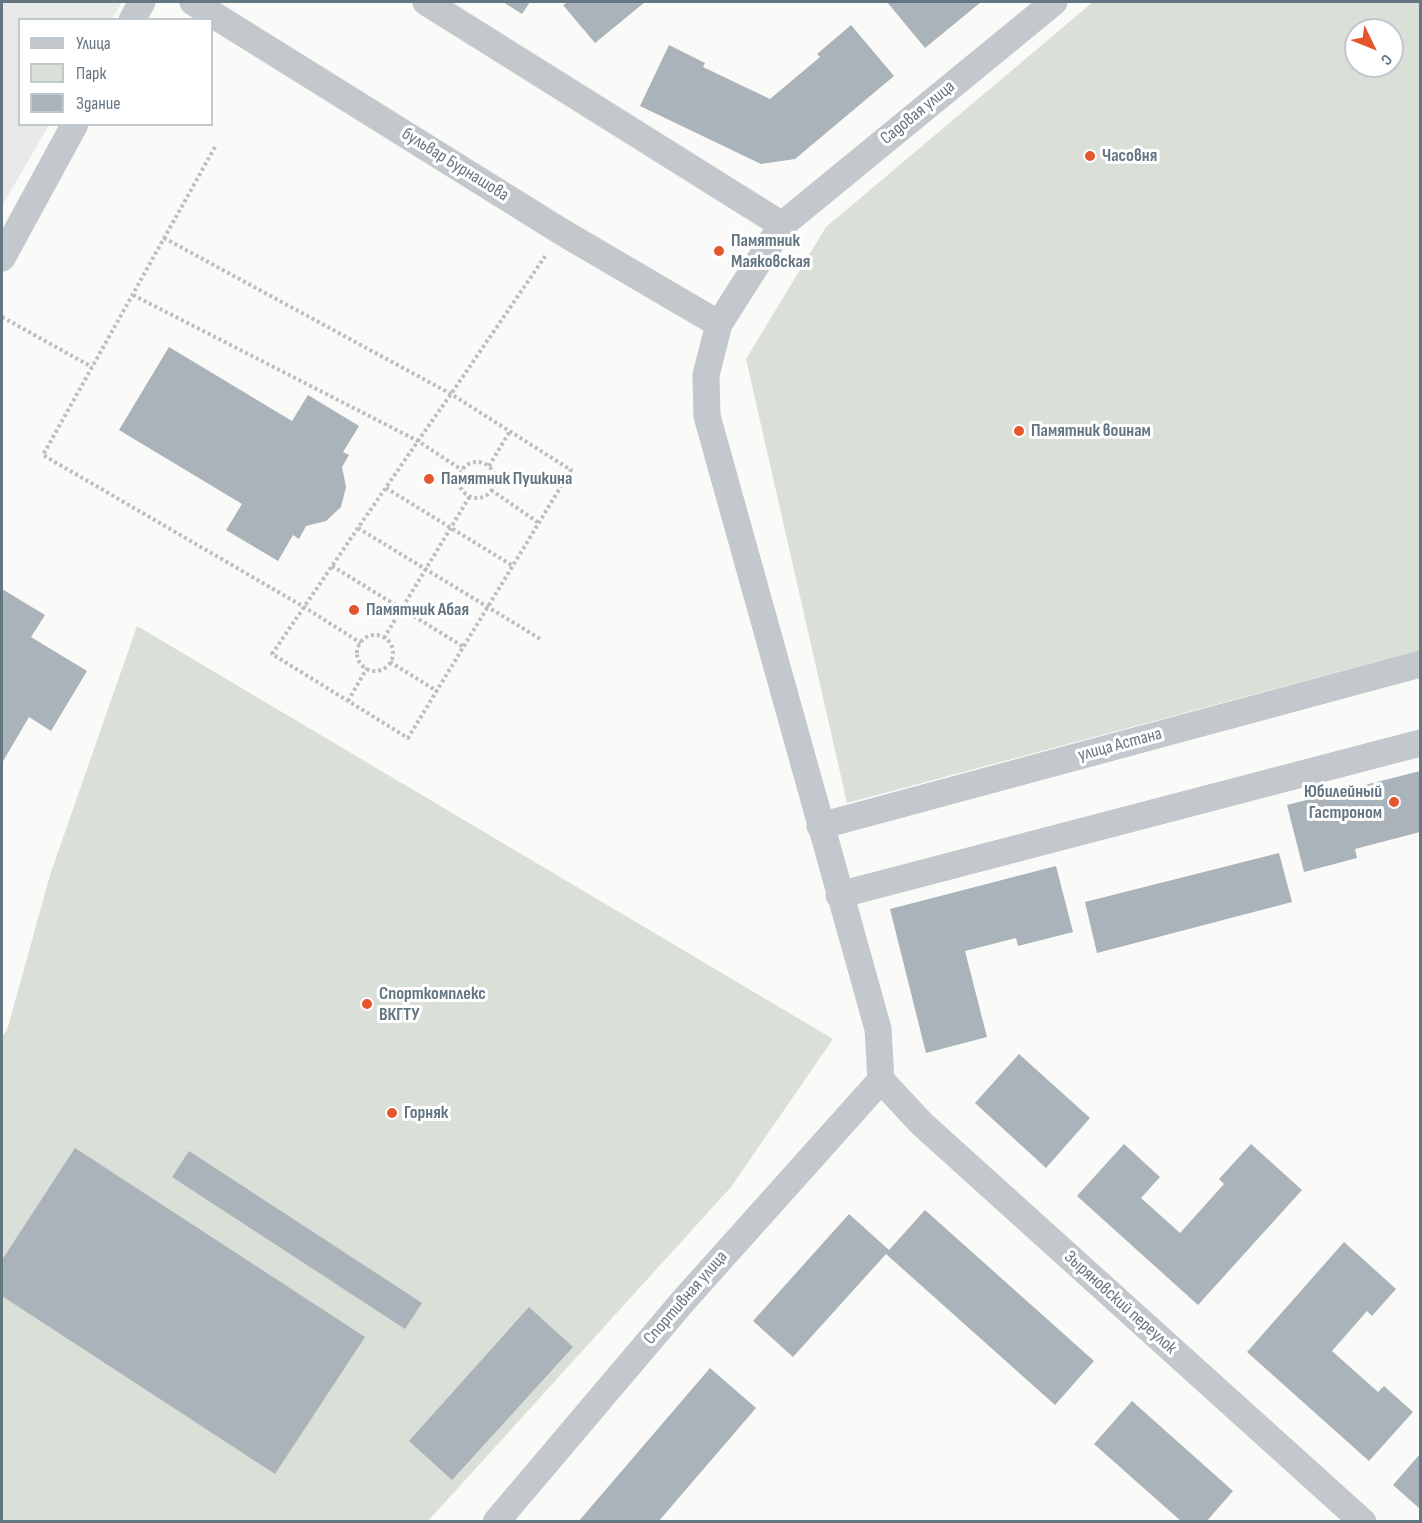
<!DOCTYPE html>
<meta charset="utf-8">
<style>
body{margin:0}
#map{position:relative;width:1422px;height:1523px;overflow:hidden;background:#fafaf8;font-family:"Sofia Sans Condensed",sans-serif}
canvas{display:block}
.frame{position:absolute;inset:0;border:3px solid #657683;pointer-events:none}
.legend{position:absolute;left:18px;top:18px;width:195px;height:108px;box-sizing:border-box;background:#fff;border:2px solid #c1c8cd;margin:0;padding:8px 10px;list-style:none;font-size:18px;color:#657683}
.legend li{display:flex;align-items:center;gap:12px;height:30px}
.legend b{width:30px;border:2px solid #c1c8cd}
.north{position:absolute;left:1344px;top:18px;width:60px;height:60px;box-sizing:border-box;background:#fff;border:2px solid #c1c8cd;border-radius:50%;rotate:133deg;font-size:16px;font-weight:700;line-height:24px;text-align:center;color:#657683}
.north::after{content:'';display:block;margin:auto;width:21px;height:27px;background:#e4572e;clip-path:polygon(50% 0,100% 100%,50% 72%,0 100%)}
</style>
<div id="map">
<canvas width="1422" height="1523"></canvas>
<div class="frame"></div>
<ul class="legend">
<li><b style="height:8px;background:#c3c8cc"></b>Улица</li>
<li><b style="height:16px;background:#dadfd7"></b>Парк</li>
<li><b style="height:16px;background:#aab3b9"></b>Здание</li>
</ul>
<div class="north">С</div>
</div>
<script>
const context = document.querySelector('canvas').getContext('2d');
context.lineJoin = 'round';
function fill(path, color) { context.fillStyle = color; context.fill(path, 'evenodd'); }
const poly = rows => new Path2D(rows.map(r => 'M' + r).join(''));
function strokePath(path, color, width, dash) { context.strokeStyle = color; context.lineWidth = width; context.lineCap = dash ? 'butt' : 'round'; context.setLineDash(dash || []); context.stroke(path); }
function drawText(font, color, halo, rows, align = 'center') {
  context.font = font + ' "Sofia Sans Condensed",sans-serif'; context.lineWidth = 6; context.setLineDash([]); context.textBaseline = 'middle'; context.strokeStyle = halo; context.fillStyle = color; for (const [text, x, y, turn = 0] of rows) {
    context.save(); context.translate(x, y); context.rotate((+turn || 0) * Math.PI / 180); context.textAlign = isNaN(turn) ? turn : align; if (halo) context.strokeText(text, 0, 0); context.fillText(text, 0, 0); context.restore();
  }
}
fill(poly([
 [2,2,122,2,112,19,20,20,20,124,49,125,2,206]
]), '#e8e9e9');
fill(poly([
 [1093,2,1420,2,1420,650,847,803,746,359,826,227],
 [1356,30,1392,30,1392,66,1356,66],
 [137,626,833,1039,731,1187,428,1521,2,1522,2,1038,8,1027,50,875]
]), '#dadfd7');
fill(poly([
 [503,2,530,2,522,14],
 [568,2,645,2,595,43,563,5],
 [887,2,981,2,925,48],
 [851,25,894,76,795,159,761,164,640,106,669,45,705,63,703,67,770,99,820,57,817,54],
 [169,347,292,421,308,395,359,426,343,452,349,455,342,467,346,487,341,507,326,521,306,526,299,539,293,535,278,561,226,530,242,504,119,430],
 [2,589,45,615,31,637,87,671,51,731,29,717,2,763],
 [1420,771,1420,832,1355,849,1357,858,1304,872,1287,805],
 [1279,853,1292,902,1097,953,1085,902],
 [1056,866,1073,932,1018,946,1016,938,965,951,987,1037,926,1053,890,909],
 [1019,1054,1090,1118,1046,1168,975,1103],
 [1124,1144,1160,1177,1141,1198,1180,1233,1224,1184,1219,1179,1251,1144,1302,1190,1198,1305,1077,1196],
 [75,1148,365,1337,275,1474,2,1296,2,1260],
 [189,1151,422,1303,405,1329,172,1177],
 [925,1210,1094,1361,1055,1405,886,1254,793,1357,753,1321,849,1214,889,1250],
 [1344,1242,1396,1289,1372,1316,1367,1311,1332,1351,1378,1392,1384,1386,1413,1412,1369,1461,1247,1352],
 [529,1307,573,1347,452,1480,409,1441],
 [710,1368,756,1408,658,1522,578,1522],
 [1132,1401,1233,1491,1206,1522,1182,1522,1094,1444],
 [1420,1454,1420,1509,1393,1485]
]), '#aab3b9');
strokePath(poly([
 [215,147,43,455,304,607,361,643],
 [164,238,451,394,571,470,408,738,272,654,358,528,418,441,451,394,546,255],
 [133,295,418,441,462,470],
 [2,317,92,367],
 '459 480a18 18 0 1 1 36 0a18 18 0 1 1-36 0Z',
 [489,466,510,431],
 [386,488,513,566],
 [491,490,539,523],
 [358,528,542,640],
 [332,566,464,647],
 '357 653a18 18 0 1 1 36 0a18 18 0 1 1-36 0Z',
 [384,638,470,496],
 [390,662,437,691],
 [348,701,367,668]
]), '#bbbfc2', 4, [3, 3]);
strokePath(poly([
 [193,2,562,232,719,324],
 [426,2,782,225],
 [132,20,142,2],
 [2,258,75,124],
 [820,826,1420,664],
 [839,895,1420,743],
 [881,1080,878,1029,707,416,706,375,719,324,782,225,1054,2],
 [881,1080,922,1124,1363,1522],
 [496,1522,684,1300,881,1080]
]), '#c3c8cc', 27);
for (const [x, y, r, color] of [
 [1090,156,6,"#e4572e"],
 [719,251,6,"#e4572e"],
 [1019,431,6,"#e4572e"],
 [429,479,6,"#e4572e"],
 [354,610,6,"#e4572e"],
 [1394,802,6,"#e4572e"],
 [367,1004,6,"#e4572e"],
 [392,1113,6,"#e4572e"]
]) { const dot = new Path2D(); dot.arc(x, y, r, 0, 2 * Math.PI); context.fillStyle = color; context.fill(dot); strokePath(dot, '#fff', 2); }
drawText('18px', '#657683', '#fff', [
 ["Садовая улица",918,113,-39],
 ["бульвар Бурнашова",455,165,32],
 ["улица Астана",1120,745,-15],
 ["Спортивная улица",686,1298,-49],
 ["Зыряновский переулок",1120,1303,42]
]);
drawText('bold 18px', '#657683', '#fff', [
 ["Часовня",1102,156],
 ["Памятник",731,241],
 ["Маяковская",731,262],
 ["Памятник воинам",1031,431],
 ["Памятник Пушкина",441,479],
 ["Памятник Абая",366,610],
 ["Юбилейный",1382,792,"right"],
 ["Гастроном",1382,813,"right"],
 ["Спорткомплекс",379,994],
 ["ВКГТУ",379,1015],
 ["Горняк",404,1113]
], 'left');
</script>
